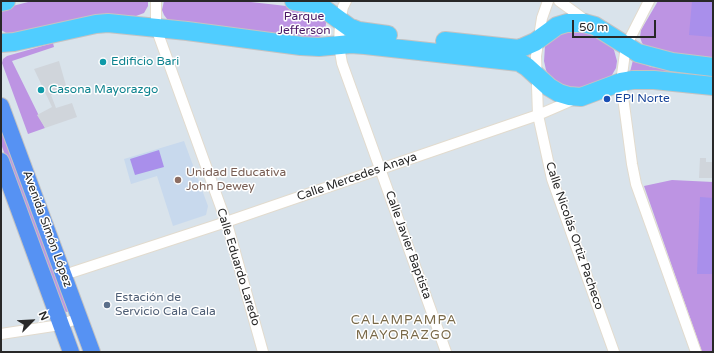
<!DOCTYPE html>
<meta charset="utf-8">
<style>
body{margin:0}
#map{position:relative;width:714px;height:353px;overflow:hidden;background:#d9e3eb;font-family:"Varela Round",sans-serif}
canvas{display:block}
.frame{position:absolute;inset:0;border:2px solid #282828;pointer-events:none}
.north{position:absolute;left:12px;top:301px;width:40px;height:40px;-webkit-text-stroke:3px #fff;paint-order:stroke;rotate:66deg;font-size:11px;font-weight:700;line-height:16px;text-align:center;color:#282828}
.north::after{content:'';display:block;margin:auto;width:14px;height:18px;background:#282828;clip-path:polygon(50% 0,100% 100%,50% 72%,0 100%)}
.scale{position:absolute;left:572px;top:20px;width:84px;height:18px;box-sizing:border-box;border:2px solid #282828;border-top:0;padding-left:5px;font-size:12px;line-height:14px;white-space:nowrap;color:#282828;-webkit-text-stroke:3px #fff;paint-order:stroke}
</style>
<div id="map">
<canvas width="714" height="353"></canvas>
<div class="frame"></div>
<div class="north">N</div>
<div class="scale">50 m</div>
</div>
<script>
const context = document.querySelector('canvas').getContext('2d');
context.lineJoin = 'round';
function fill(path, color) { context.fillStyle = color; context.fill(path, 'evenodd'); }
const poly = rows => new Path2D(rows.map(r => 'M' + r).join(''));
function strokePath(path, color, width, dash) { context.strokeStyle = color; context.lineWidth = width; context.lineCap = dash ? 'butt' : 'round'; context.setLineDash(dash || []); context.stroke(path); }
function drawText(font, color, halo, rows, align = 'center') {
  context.font = font + ' "Varela Round",sans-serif'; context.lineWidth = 3; context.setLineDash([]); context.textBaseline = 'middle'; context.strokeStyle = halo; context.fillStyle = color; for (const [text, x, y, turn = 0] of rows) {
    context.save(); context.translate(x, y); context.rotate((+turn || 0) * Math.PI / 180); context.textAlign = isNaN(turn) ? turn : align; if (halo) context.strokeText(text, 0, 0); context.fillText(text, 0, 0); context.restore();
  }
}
fill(poly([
 [184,141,208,206,206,215,173,226,157,176,131,184,124,159]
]), '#c8d9ed');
fill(poly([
 [32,1,148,1,148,6,144,13,136,16,107,15,10,35,1,30,1,9],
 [164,1,242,1,313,9,325,18,326,23,325,31,321,36,315,39,172,22,167,19,164,15,162,10],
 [658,1,713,1,713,59,667,54,647,48,642,43,640,37,641,30],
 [582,27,608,42,614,50,617,61,616,68,612,75,606,80,582,89,562,87,550,77,546,70,544,61,545,46,556,33],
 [53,43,54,47,12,61,45,128,28,134,2,63,3,59,7,56],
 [633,60,651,67,713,74,713,78,657,71,630,72],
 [1,125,69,311,67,312,62,311,1,144],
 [672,180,713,182,713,352,702,352,644,186]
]), '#bd94e3');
fill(poly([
 [692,1,713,1,713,37,689,35],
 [159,150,164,167,135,175,130,159],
 [700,197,713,198,713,274,697,274]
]), '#a98feb');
fill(poly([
 [59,61,67,89,51,95,56,108,72,103,77,117,45,128,37,115,52,107,34,69],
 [700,158,706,158,706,162,713,162,713,178,699,178]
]), '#d0d5db');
const street = poly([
 [156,1,156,28,228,227,263,352],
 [346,1,343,7,340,21,339,46,342,63,446,352],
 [548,1,542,18,536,56,538,115,552,179,614,352],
 [559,1,588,22],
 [649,1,626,46,621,82,632,164,636,184,696,352],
 [64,275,226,222,538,115,575,99],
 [1,334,60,325,79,318]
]);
const primary = poly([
 [1,106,92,352],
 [1,161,71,352]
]);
const highway = poly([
 [294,1,315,4,323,8,349,27,359,31,388,35],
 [1,2,6,1],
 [445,41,519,49,535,42,557,26,567,23,584,23,595,26,638,53,672,62,713,67],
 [1,43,14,42,96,24,108,23,187,31,301,46,319,47,351,44,365,45,519,62,527,67,549,87,559,93,569,96,581,97,621,82,633,80,654,80,713,86]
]);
strokePath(street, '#e2dbce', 12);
strokePath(primary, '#c3c3c3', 18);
strokePath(highway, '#c3c3c3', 20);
strokePath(street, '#fff', 10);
strokePath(primary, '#5692f3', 16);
strokePath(highway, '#50cdff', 18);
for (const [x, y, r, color] of [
 [103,62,4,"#0f9aa8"],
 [41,90,4,"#0f9aa8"],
 [607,99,4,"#1a4fb4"],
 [178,180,4,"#8d6e63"],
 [107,305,4,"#5c6f8a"]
]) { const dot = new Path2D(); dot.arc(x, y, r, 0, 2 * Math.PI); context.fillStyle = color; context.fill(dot); strokePath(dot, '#fff', 1.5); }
drawText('12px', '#4a1865', '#fff', [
 ["Parque",304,17],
 ["Jefferson",304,31]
]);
drawText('12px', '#0d838f', '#fff', [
 ["Edificio Bari",111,62],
 ["Casona Mayorazgo",49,90]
], 'left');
drawText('12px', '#164399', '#fff', [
 ["EPI Norte",615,99]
], 'left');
drawText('12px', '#785e54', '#fff', [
 ["Unidad Educativa",186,173],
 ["John Dewey",186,187]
], 'left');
drawText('12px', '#282828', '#fff', [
 ["Calle Mercedes Anaya",357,177,-19],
 ["Avenida Simón López",47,229,70],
 ["Calle Nicolás Ortiz Pacheco",574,236,71],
 ["Calle Javier Baptista",408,245,70],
 ["Calle Eduardo Laredo",238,267,73]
]);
drawText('12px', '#4e5e75', '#fff', [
 ["Estación de",115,298],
 ["Servicio Cala Cala",115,312]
], 'left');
context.letterSpacing = '1px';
drawText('13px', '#796948', '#fff', [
 ["CALAMPAMPA",404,321],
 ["MAYORAZGO",404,336]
]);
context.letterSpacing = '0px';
</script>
